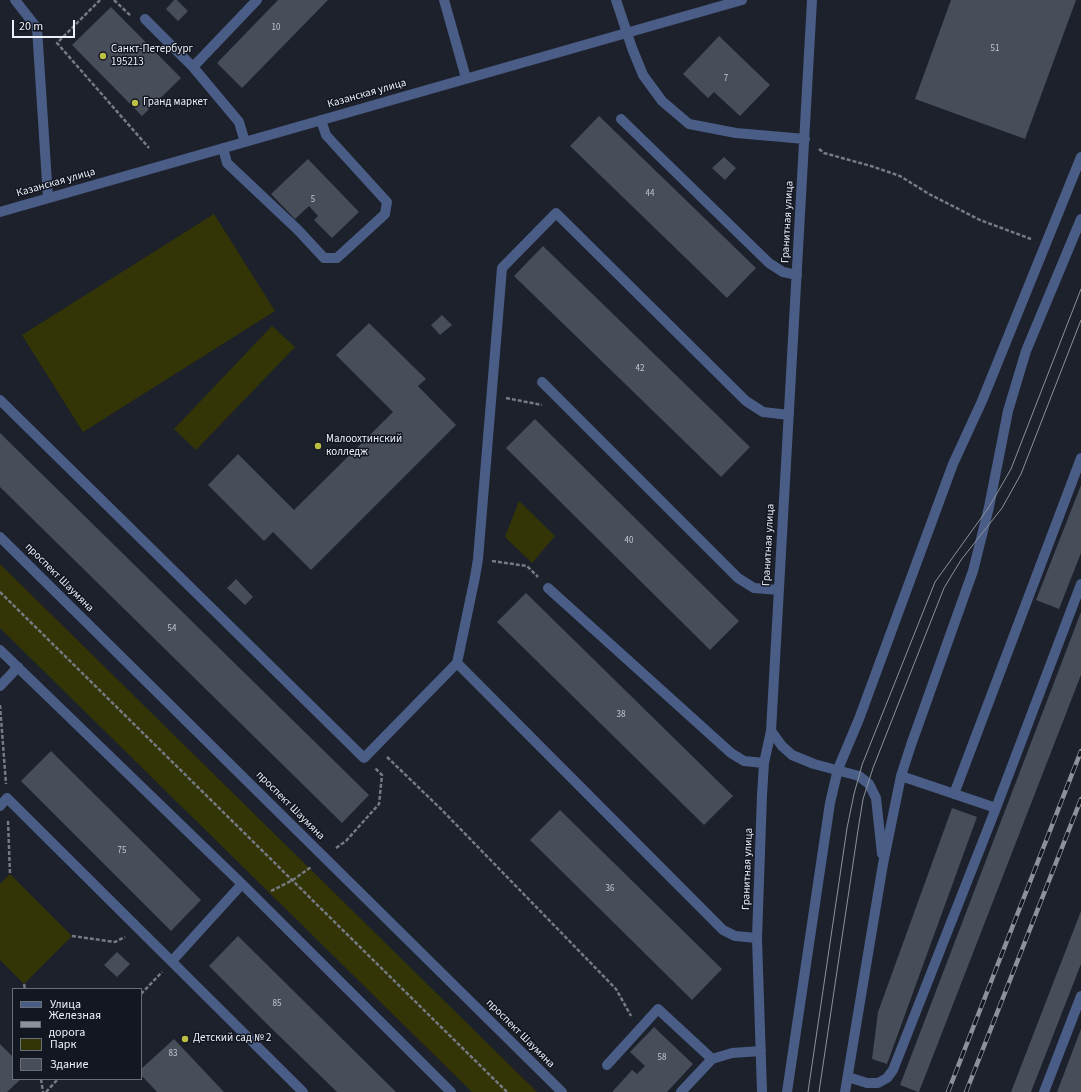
<!DOCTYPE html>
<meta charset="utf-8">
<style>
body{margin:0}
#map{position:relative;width:1081px;height:1092px;overflow:hidden;background:#1c212b;font-family:"Source Sans 3",sans-serif}
canvas{display:block}
.legend{position:absolute;left:12px;top:988px;width:130px;height:92px;box-sizing:border-box;background:#131722;border:1px solid #6a6e77;margin:0;padding:5px 7px;list-style:none;font-size:12px;color:#ecf0f7}
.legend li{display:flex;align-items:center;gap:8px;height:20px}
.legend b{width:20px;border:1px solid #6a6e77}
.scale{position:absolute;left:12px;top:20px;width:63px;height:18px;box-sizing:border-box;border:2px solid #ecf0f7;border-top:0;padding-left:5px;font-size:12px;line-height:14px;white-space:nowrap;color:#ecf0f7;-webkit-text-stroke:3px #131722;paint-order:stroke}
</style>
<div id="map">
<canvas width="1081" height="1092"></canvas>
<ul class="legend">
<li><b style="height:5px;background:#4a5d87"></b>Улица</li>
<li><b style="height:5px;background:#8d929a"></b>Железная дорога</li>
<li><b style="height:11px;background:#343506"></b>Парк</li>
<li><b style="height:11px;background:#474d59"></b>Здание</li>
</ul>
<div class="scale">20 m</div>
</div>
<script>
const context = document.querySelector('canvas').getContext('2d');
context.lineJoin = 'round';
function fill(path, color) { context.fillStyle = color; context.fill(path, 'evenodd'); }
const poly = rows => new Path2D(rows.map(r => 'M' + r).join(''));
function strokePath(path, color, width, dash) { context.strokeStyle = color; context.lineWidth = width; context.lineCap = dash ? 'butt' : 'round'; context.setLineDash(dash || []); context.stroke(path); }
function drawText(font, color, halo, rows, align = 'center') {
  context.font = font + ' "Source Sans 3",sans-serif'; context.lineWidth = 3; context.setLineDash([]); context.textBaseline = 'middle'; context.strokeStyle = halo; context.fillStyle = color; for (const [text, x, y, turn = 0] of rows) {
    context.save(); context.translate(x, y); context.rotate((+turn || 0) * Math.PI / 180); context.textAlign = isNaN(turn) ? turn : align; if (halo) context.strokeText(text, 0, 0); context.fillText(text, 0, 0); context.restore();
  }
}
fill(poly([
 [214,214,275,311,83,432,22,335],
 [272,326,295,347,196,450,174,429],
 [519,501,555,536,532,563,505,537],
 [0,564,537,1092,472,1092,0,628],
 [10,874,72,936,24,984,0,960,0,884]
]), '#343506');
fill(poly([
 [174,0,177,0,188,11,178,21,166,9],
 [278,0,328,0,242,88,217,63],
 [951,0,1076,0,1025,139,915,99],
 [111,7,181,78,142,116,72,45],
 [719,36,770,85,740,116,714,92,708,98,683,74],
 [599,116,756,268,727,298,570,146],
 [724,157,736,168,725,180,712,168],
 [308,159,359,212,332,238,314,220,318,216,309,206,295,219,271,194],
 [543,246,750,447,721,477,514,276],
 [442,315,452,325,440,335,431,325],
 [369,323,426,379,418,386,456,425,311,570,273,532,264,541,208,485,238,454,294,510,393,412,336,355],
 [535,419,739,621,710,650,506,448],
 [0,433,369,795,342,823,0,487],
 [1081,485,1081,553,1059,609,1036,600],
 [236,579,253,597,245,605,227,588],
 [526,593,733,796,704,825,497,622],
 [1081,612,1081,675,919,1092,918,1092,900,1085],
 [51,751,201,900,171,931,21,781],
 [952,808,977,817,887,1064,872,1059,878,1012],
 [560,810,722,969,692,1000,530,840],
 [1081,911,1081,964,1031,1092,1011,1092],
 [238,936,396,1092,337,1092,269,1026,209,966],
 [117,952,130,964,117,977,104,965],
 [654,1027,693,1064,667,1092,613,1092,613,1091,632,1070,637,1074,645,1066,630,1052],
 [1081,1029,1081,1092,1057,1092],
 [174,1039,224,1092,157,1092,141,1075,141,1069],
 [0,1044,13,1057,13,1079,21,1079,7,1092,0,1092]
]), '#474d59');
strokePath(poly([
 [100,0,57,43,149,148],
 [114,0,131,16],
 [819,149,824,153,871,166,900,176,929,194,980,220,1031,239],
 [506,398,542,405],
 [492,561,527,566,538,577],
 [0,592,507,1092],
 [0,705,6,784],
 [387,757,441,809,616,989,631,1016],
 [8,821,10,874],
 [336,848,346,841,379,804,382,775,375,768],
 [271,891,293,880,311,867],
 [72,936,115,942,125,937],
 [24,984,25,989],
 [141,994,162,972],
 [41,1079,43,1092],
 [46,1092,58,1079]
]), '#757a83', 2.5, [4, 2]);
strokePath(poly([
 [15,0,37,28,48,198],
 [444,0,466,78],
 [616,0,632,48,643,75,662,101,689,124,736,133,805,139],
 [145,19,193,67,239,122,245,142],
 [193,67,257,0],
 [621,119,769,263,783,272,797,275],
 [223,148,227,163,298,230,324,258,337,258,385,214,387,202,326,135,321,120],
 [0,212,742,0],
 [542,382,738,578,754,588,779,590],
 [0,400,364,758,457,663,475,577,478,559,502,268,556,213,746,401,763,412,789,415],
 [0,537,562,1092],
 [548,588,731,753,744,761,764,763],
 [0,650,242,884,451,1092],
 [457,663,723,930,735,936,757,938],
 [0,686,18,667],
 [771,731,782,746,792,755,814,764,859,776,869,784,876,798,882,854],
 [901,776,996,808],
 [954,794,1081,458],
 [0,806,7,798,303,1092],
 [172,961,242,884],
 [607,1065,658,1009,712,1059],
 [848,1077,867,1083,878,1083,887,1078,893,1070,996,808,1081,584],
 [681,1092,712,1059,732,1053,761,1051],
 [762,1092,757,938,762,795,764,763,771,731,812,0],
 [787,1092,830,803,838,769,859,719,953,464,982,401,1081,157],
 [845,1092,883,864,901,776,911,745,973,571,989,507,1008,411,1026,351,1081,219],
 [1044,1092,1081,996]
]), '#4a5d87', 10);
strokePath(poly([
 [808,1092,847,828,854,794,862,765,935,582,989,507,1011,469,1081,289],
 [819,1092,858,830,863,799,873,768,944,588,961,560,1002,508,1021,474,1081,320]
]), '#8d929a', 1);
const rail = poly([
 [948,1092,1081,751],
 [966,1092,1081,799]
]);
strokePath(rail, '#8d929a', 4.5);
strokePath(rail, '#131722', 3, [9]);
for (const [x, y, r, color] of [
 [103,56,4,"#bbc044"],
 [135,103,4,"#bbc044"],
 [318,446,4,"#bbc044"],
 [185,1039,4,"#bbc044"]
]) { const dot = new Path2D(); dot.arc(x, y, r, 0, 2 * Math.PI); context.fillStyle = color; context.fill(dot); strokePath(dot, '#131722', 1.5); }
drawText('9px', '#c3c7d0', null, [
 ["10",276,28],
 ["51",995,49],
 ["7",726,79],
 ["44",650,194],
 ["5",313,200],
 ["42",640,369],
 ["40",629,541],
 ["54",172,629],
 ["38",621,715],
 ["75",122,851],
 ["36",610,889],
 ["85",277,1004],
 ["83",173,1054],
 ["58",662,1058]
]);
drawText('11px', '#ecf0f7', '#131722', [
 ["Санкт-Петербург",111,50],
 ["195213",111,63],
 ["Гранд маркет",143,103],
 ["Малоохтинский",326,440],
 ["колледж",326,453],
 ["Детский сад № 2",193,1039]
], 'left');
drawText('11px', '#ecf0f7', '#131722', [
 ["Казанская улица",367,94,-16],
 ["Казанская улица",56,183,-16],
 ["Гранитная улица",788,222,-87],
 ["Гранитная улица",769,545,-87],
 ["проспект Шаумяна",59,578,45],
 ["проспект Шаумяна",290,806,45],
 ["Гранитная улица",748,869,-88],
 ["проспект Шаумяна",520,1034,45]
]);
</script>
